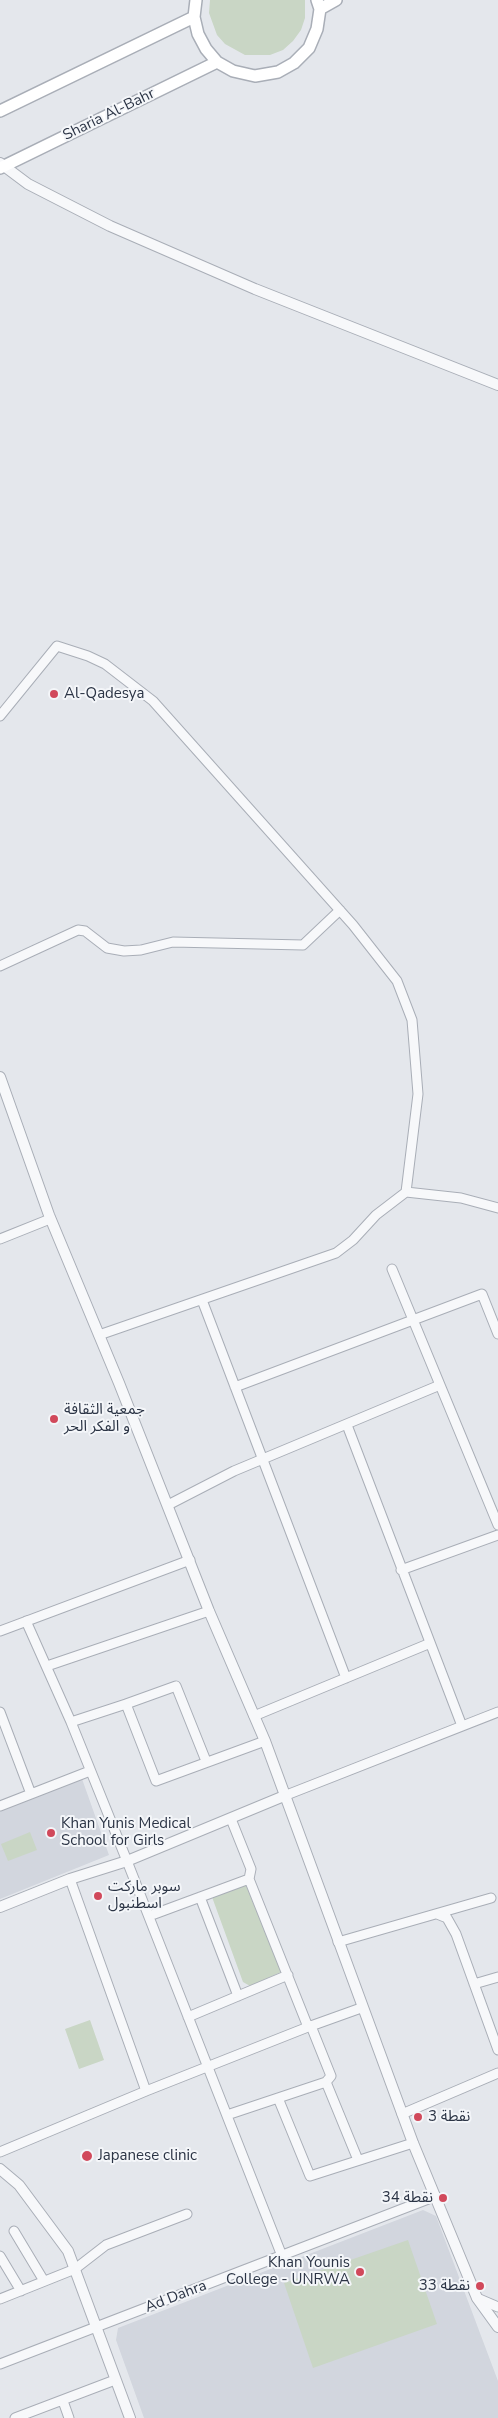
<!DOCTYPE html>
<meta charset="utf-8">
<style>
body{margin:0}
canvas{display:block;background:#e4e7ec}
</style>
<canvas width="498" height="2418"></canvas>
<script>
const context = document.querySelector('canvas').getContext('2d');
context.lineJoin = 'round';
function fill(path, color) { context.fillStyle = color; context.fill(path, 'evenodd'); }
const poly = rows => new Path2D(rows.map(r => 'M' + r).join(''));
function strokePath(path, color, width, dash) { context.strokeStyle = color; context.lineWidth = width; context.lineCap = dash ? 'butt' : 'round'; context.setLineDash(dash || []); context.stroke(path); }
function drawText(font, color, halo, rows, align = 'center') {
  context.font = font + ' "Nunito Sans","Noto Sans Arabic",sans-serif'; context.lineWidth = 4; context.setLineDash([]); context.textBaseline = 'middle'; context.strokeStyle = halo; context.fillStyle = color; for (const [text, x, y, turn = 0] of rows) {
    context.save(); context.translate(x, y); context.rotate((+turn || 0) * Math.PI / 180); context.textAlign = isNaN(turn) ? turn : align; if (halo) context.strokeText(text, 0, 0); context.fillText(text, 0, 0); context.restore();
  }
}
fill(poly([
 [81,1776,109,1855,0,1899,0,1811],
 [423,2210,436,2216,498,2381,498,2418,144,2418,116,2340,118,2328]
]), '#d2d6de');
fill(poly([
 [210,0,305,0,305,18,301,30,293,41,283,50,270,55,245,55,225,44,217,35,209,13],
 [30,1832,37,1850,8,1861,1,1844],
 [245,1883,281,1972,250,1986,243,1982,212,1897],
 [90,2020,104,2060,79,2069,65,2029],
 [408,2240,437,2324,313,2368,284,2283]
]), '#c9d6c5');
const minor = poly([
 [0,716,57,646,88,656,105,664,153,701,353,925,397,981,412,1020,418,1094,406,1192],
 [0,966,78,930,85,931,107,948,124,951,141,950,173,942,303,945,340,910],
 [0,1239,50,1219],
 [392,1269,498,1525],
 [202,1300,346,1678],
 [99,1335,336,1253,353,1240,376,1215,406,1192,461,1198,498,1208],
 [235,1387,482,1294,498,1334],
 [347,1425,462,1726],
 [168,1505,234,1471,440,1385],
 [401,1570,498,1535],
 [26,1621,71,1722,127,1861,282,2256],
 [0,1631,190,1560],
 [47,1666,209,1611],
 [126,1704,176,1686,206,1761],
 [0,1712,31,1794],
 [254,1716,428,1644],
 [71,1722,126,1704,156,1781,265,1741],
 [284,1796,498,1712],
 [0,1806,90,1771],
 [231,1819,251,1869,249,1879],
 [70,1879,146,2091,308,2027,361,2008],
 [200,1897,238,1996],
 [437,1914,447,1918,456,1934,498,2050],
 [149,1916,249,1879,308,2027],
 [338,1942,491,1898],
 [474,1984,498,1977],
 [188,2017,288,1975],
 [311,2026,331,2076,326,2082],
 [278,2098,310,2176,413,2143],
 [402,2114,498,2073],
 [227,2115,326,2082,358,2160],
 [0,2152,146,2091],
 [14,2231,44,2281],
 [0,2256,21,2291],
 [477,2298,498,2307],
 [0,2299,75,2269,106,2245,187,2214],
 [0,2364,436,2196],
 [63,2401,69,2418],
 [15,2418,115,2380]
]);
const tertiary = poly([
 [0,163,28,184,110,226,255,289,498,385],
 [0,1077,49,1215,119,1383,209,1611,265,1741,413,2143,477,2298,498,2327],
 [0,1907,70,1879,127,1861,284,1796],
 [0,2169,19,2185,68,2251,130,2418]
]);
const secondary = poly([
 [196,0,194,17,198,34,206,49,217,62,233,71,255,76,278,72,294,63,309,48,317,29,320,9,317,0],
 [320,9,336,0],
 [0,111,194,17],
 [0,168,217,62]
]);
strokePath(minor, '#a9aeb7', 11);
strokePath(tertiary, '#a9aeb7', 12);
strokePath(secondary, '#a9aeb7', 14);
strokePath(minor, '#f7f8fa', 9);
strokePath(tertiary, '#f7f8fa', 10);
strokePath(secondary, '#fff', 11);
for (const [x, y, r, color] of [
 [54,694,5,"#d1495b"],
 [54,1419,5,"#d1495b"],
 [51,1833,5,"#d1495b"],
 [98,1896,5,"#d1495b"],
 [418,2117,5,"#d1495b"],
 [87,2156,6,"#d1495b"],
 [443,2198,5,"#d1495b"],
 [360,2272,5,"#d1495b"],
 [480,2286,5,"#d1495b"]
]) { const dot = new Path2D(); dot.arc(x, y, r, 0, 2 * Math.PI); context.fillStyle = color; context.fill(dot); strokePath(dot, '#f4f6f9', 2); }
drawText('15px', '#2b3445', '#f4f6f9', [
 ["Sharia Al-Bahr",109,115,-26],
 ["Ad Dahra",176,2297,-21]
]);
drawText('15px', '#2b3445', '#f4f6f9', [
 ["Al-Qadesya",64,694],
 ["جمعية الثقافة",64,1410],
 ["و الفكر الحر",64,1427],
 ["Khan Yunis Medical",61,1824],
 ["School for Girls",61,1841],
 ["سوبر ماركت",108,1887],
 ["اسطنبول",108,1904],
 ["نقطة 3",428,2117],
 ["Japanese clinic",98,2156],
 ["نقطة 34",433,2198,"right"],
 ["Khan Younis",350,2263,"right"],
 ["College - UNRWA",350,2280,"right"],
 ["نقطة 33",470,2286,"right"]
], 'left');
</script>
